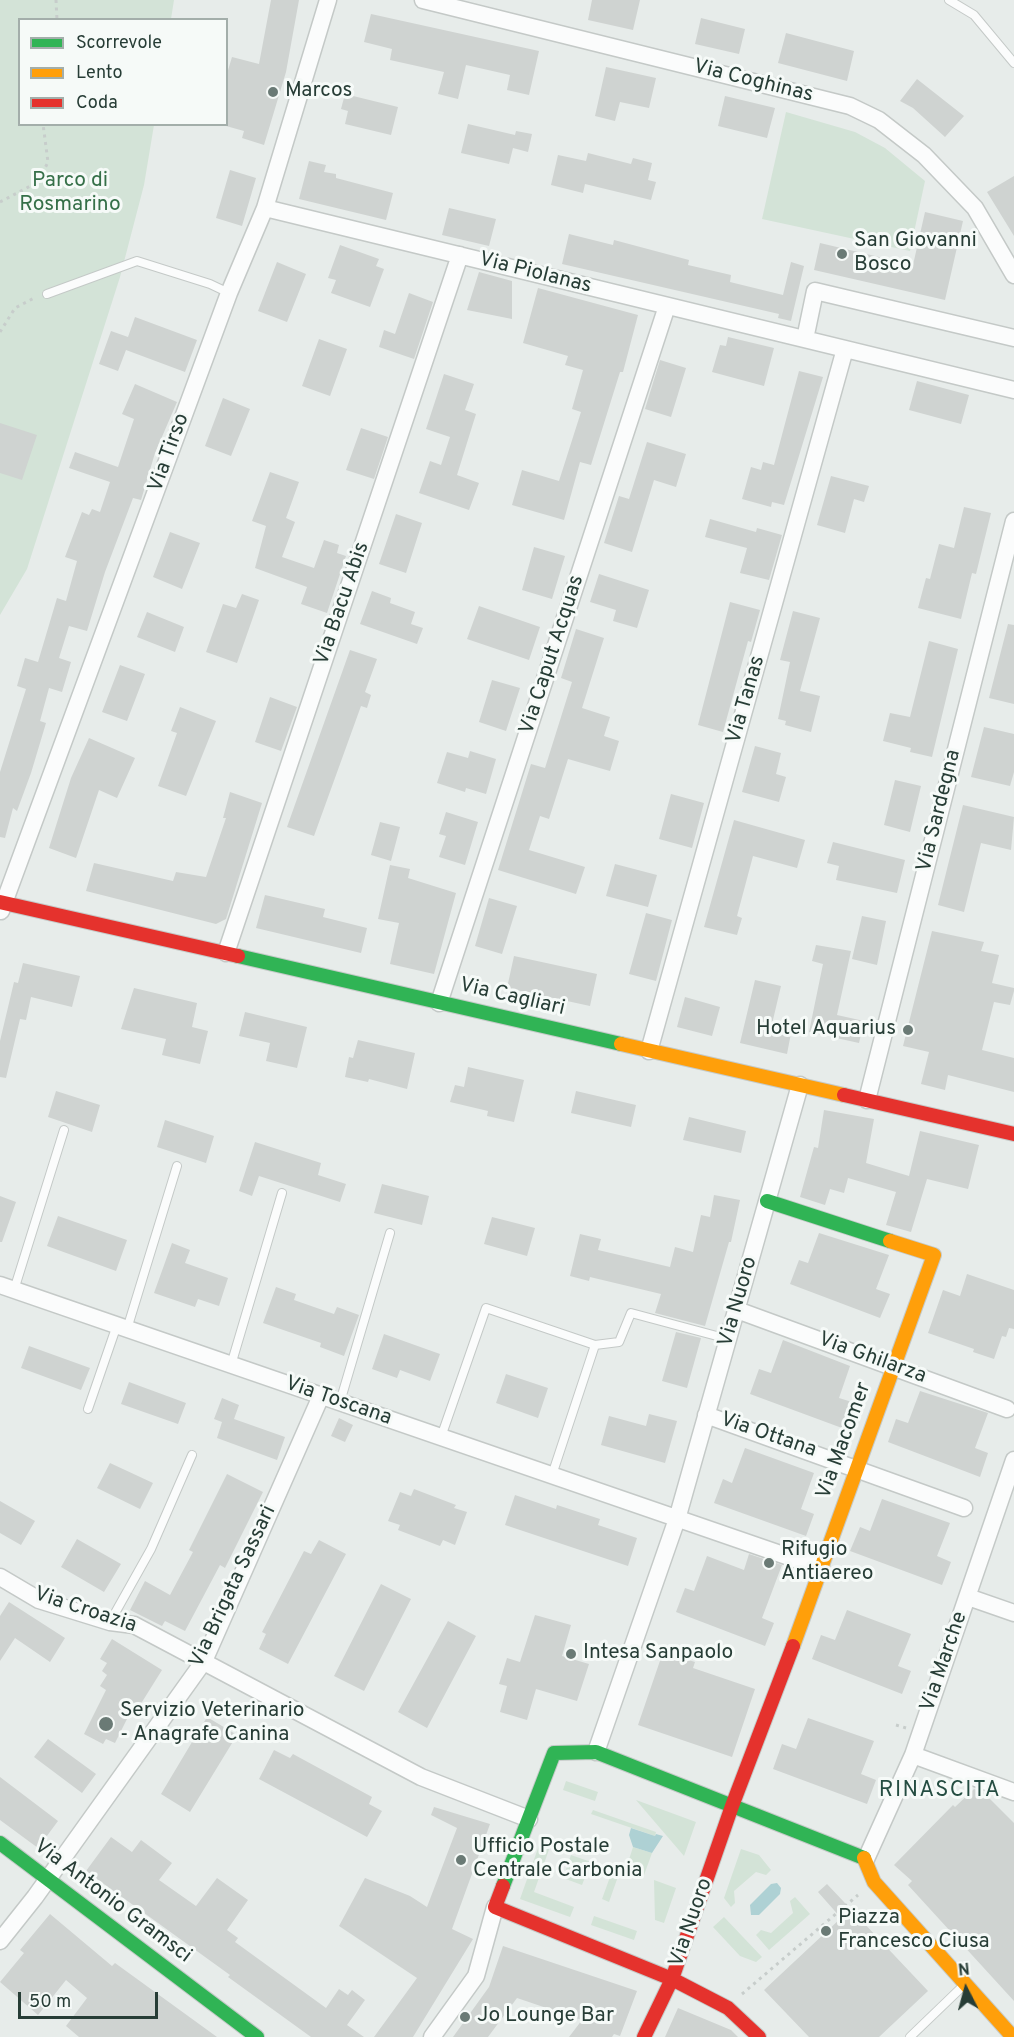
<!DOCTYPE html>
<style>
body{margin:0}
#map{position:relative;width:1014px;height:2037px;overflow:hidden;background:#e7ecea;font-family:Overpass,sans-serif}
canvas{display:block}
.legend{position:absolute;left:18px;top:18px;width:210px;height:108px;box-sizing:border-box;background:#f6faf8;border:2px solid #a3aeaa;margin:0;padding:8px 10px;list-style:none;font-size:18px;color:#273d36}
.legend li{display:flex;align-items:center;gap:12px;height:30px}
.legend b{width:30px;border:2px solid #a3aeaa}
.north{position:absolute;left:936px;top:1959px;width:60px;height:60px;-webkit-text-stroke:4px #f6faf8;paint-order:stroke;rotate:354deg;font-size:16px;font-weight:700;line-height:24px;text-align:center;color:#273d36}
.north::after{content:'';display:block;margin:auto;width:21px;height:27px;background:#273d36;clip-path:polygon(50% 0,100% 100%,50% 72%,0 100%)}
.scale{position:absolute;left:18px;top:1992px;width:140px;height:27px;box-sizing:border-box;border:3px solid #273d36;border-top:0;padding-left:8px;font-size:18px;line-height:21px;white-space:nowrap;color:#273d36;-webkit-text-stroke:4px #f6faf8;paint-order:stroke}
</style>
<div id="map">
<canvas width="1014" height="2037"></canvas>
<ul class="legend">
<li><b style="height:8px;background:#30b455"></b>Scorrevole</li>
<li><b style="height:8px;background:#ff9f0a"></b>Lento</li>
<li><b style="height:8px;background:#e5322d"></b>Coda</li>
</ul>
<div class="north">N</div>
<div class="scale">50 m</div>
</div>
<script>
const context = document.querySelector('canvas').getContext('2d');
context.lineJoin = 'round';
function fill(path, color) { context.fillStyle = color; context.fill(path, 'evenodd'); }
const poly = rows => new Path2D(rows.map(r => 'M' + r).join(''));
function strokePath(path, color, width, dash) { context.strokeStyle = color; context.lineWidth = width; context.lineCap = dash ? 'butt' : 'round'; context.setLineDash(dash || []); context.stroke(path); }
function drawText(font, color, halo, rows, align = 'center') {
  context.font = font + ' Overpass,sans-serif'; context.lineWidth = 6; context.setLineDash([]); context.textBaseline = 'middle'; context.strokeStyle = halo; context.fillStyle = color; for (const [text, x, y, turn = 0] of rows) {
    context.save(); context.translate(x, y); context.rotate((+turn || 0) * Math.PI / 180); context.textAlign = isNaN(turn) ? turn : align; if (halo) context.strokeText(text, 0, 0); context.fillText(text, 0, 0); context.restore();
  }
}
fill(poly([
 [0,0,174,0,171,19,20,20,20,124,154,125,144,185,120,277,27,569,0,615],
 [786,112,855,132,885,148,925,181,910,251,762,219],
 [566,1781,598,1792,595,1801,563,1790],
 [636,1800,696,1822,684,1856],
 [593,1810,656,1832,655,1836,591,1814],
 [542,1837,552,1841,534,1892,574,1907,570,1917,520,1899],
 [633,1847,652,1853,644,1875,626,1869],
 [741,1849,759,1855,771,1870,766,1875,756,1872,734,1891,735,1903,731,1907,724,1898],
 [571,1855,591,1862,582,1885,563,1878],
 [614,1866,621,1868,609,1902,602,1899],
 [654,1880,676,1888,664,1923,655,1920],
 [795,1897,810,1914,769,1950,756,1935,761,1930,771,1933,793,1913,790,1901],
 [594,1916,637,1931,634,1940,591,1925],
 [724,1917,762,1957,756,1962,740,1956,713,1927]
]), '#d3e3d7');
fill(poly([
 [631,1828,655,1836,656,1834,663,1836,652,1853,633,1847,629,1835],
 [777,1883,781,1888,780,1894,759,1915,751,1915,750,1905,771,1884]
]), '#aed1d4');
fill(poly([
 [271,0,299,0,286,72,264,145,242,138,244,131,226,126,226,77,232,57,259,64],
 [592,0,640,0,633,30,588,20],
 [371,14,539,51,529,95,507,90,510,75,466,65,458,99,438,94,444,72,390,60,392,49,364,42],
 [701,18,745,29,739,54,695,44],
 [786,33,854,51,847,81,778,63],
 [606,67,656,78,649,108,620,102,615,121,595,116],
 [917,79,964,116,945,137,913,108,900,101],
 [345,94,398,107,391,135,345,124,348,111,341,109],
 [725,96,775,108,767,138,718,126],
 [468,124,515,135,516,131,532,134,528,152,513,148,509,164,461,153],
 [588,153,631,164,633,158,652,163,648,180,656,182,651,200,585,184,583,193,551,185,558,155,586,161],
 [309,161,326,165,324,172,336,174,336,178,393,193,386,220,299,199],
 [230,170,256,178,242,226,216,218],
 [1014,176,1014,236,987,192],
 [449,208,496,219,489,246,442,235],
 [925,212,963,221,945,300,814,270,820,243,913,265],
 [569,234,613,245,614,240,689,260,688,265,731,275,730,282,783,295,791,262,804,266,791,321,778,318,779,314,562,264],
 [340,245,379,259,376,266,384,269,370,307,331,293,336,280,328,278],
 [277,262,306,274,287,322,258,311],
 [479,272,512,281,512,319,467,310],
 [538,288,638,315,623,372,620,372,591,465,580,462,564,520,512,505,522,470,559,481,581,412,572,409,583,370,565,365,568,356,523,343],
 [409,293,433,302,414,359,379,347,384,330,395,334],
 [135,317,197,340,185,372,126,350,118,371,99,364,111,331,128,337],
 [728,337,774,348,764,386,712,372,720,345,726,346],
 [319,339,347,349,330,396,302,386],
 [660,360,686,368,671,417,645,409],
 [799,371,823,377,784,505,772,502,771,507,742,499,751,467,761,470,763,462,774,465],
 [444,374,474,384,465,410,476,414,457,475,479,483,469,510,419,493,430,461,441,465,450,437,426,429],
 [917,381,969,395,961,424,909,410],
 [135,384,177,402,155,453,141,500,133,498,105,572,87,631,69,626,59,658,71,662,62,692,49,688,40,721,46,723,31,773,17,811,13,808,5,838,0,837,0,772,26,689,17,686,25,658,38,662,57,598,66,601,77,561,65,557,82,512,89,515,92,509,100,512,110,482,69,468,75,452,118,467,134,419,122,414],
 [223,398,250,409,231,456,205,446],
 [0,423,37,435,22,480,0,473],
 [361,428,388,437,374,479,346,470],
 [647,442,686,454,676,487,654,480,632,552,604,543,619,496,629,499],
 [270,472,299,482,286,518,295,522,282,557,314,568,324,540,339,545,337,553,346,556,327,613,301,604,307,587,255,568,266,526,252,521],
 [831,476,869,486,864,502,854,499,845,533,817,525],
 [964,507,991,513,976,574,972,573,961,619,918,608,926,578,930,579,939,544,954,548],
 [396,514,422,523,406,573,379,564],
 [710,519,756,532,757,528,782,535,769,580,740,573,747,548,705,537],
 [170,532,200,543,182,589,153,577],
 [534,547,565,556,552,599,522,590],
 [599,574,649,590,637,628,613,621,616,610,590,602],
 [372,591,391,598,390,603,415,612,411,624,423,628,417,644,360,624],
 [242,594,259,600,237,663,206,652,223,604,236,608],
 [730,602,760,610,751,642,748,641,723,732,698,725],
 [479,606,540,627,529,660,467,639],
 [793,611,820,618,800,691,820,696,811,732,785,725,786,721,778,719,790,662,780,660],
 [147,612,184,627,175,652,137,637],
 [1008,624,1014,625,1014,704,989,698],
 [576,629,604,638,582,708,610,717,604,736,619,741,610,771,568,759,549,819,540,816,529,850,585,867,576,894,498,870,531,764,545,768,572,682,561,678],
 [929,641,958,649,932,757,910,752,911,748,883,741,890,713,910,717],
 [350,650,377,659,365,692,371,695,367,708,361,706,314,836,287,827],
 [120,665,145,674,127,721,102,712],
 [492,680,520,688,506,731,479,722],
 [270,697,297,707,281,751,255,742],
 [180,707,216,721,186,796,158,786,177,733,171,731],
 [984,727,1014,734,1014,772,1010,786,971,777],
 [89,738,135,758,117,798,99,790,76,858,49,848,71,778],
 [755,746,781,753,776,774,786,777,779,802,742,792],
 [470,751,496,759,486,794,466,788,465,792,437,783,447,752,468,758],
 [895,780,921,786,910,832,884,825],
 [230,792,262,803,226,919,216,924,86,891,94,863,173,881,176,872,206,877,226,818,223,818],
 [671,794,704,803,692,848,659,839],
 [963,805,1014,817,1011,850,981,843,964,912,938,905],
 [446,812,478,822,465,865,439,857,446,836,439,834],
 [734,820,805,840,797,868,753,856,737,916,742,918,737,935,704,927],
 [380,822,400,827,391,861,371,855],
 [833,842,905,860,897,893,836,880,839,866,827,863],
 [615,864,657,875,648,907,606,896],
 [390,865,410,869,408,878,456,893,434,974,390,964,399,923,378,919],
 [265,895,325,909,323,917,367,928,361,953,256,928],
 [489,898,517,906,502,954,475,946],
 [646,913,672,920,656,981,629,974],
 [862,916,886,921,877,965,852,959],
 [932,931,984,942,981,951,999,955,992,983,1014,988,1014,991,1010,1005,994,1002,982,1050,1014,1058,1014,1092,948,1075,945,1090,921,1084,929,1052,903,1046],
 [816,945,851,951,837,1015,864,1021,859,1043,809,1032,823,964,812,961],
 [514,956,597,974,590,1006,507,988],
 [23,963,80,976,72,1007,31,997,26,1020,20,1019,6,1078,0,1077,0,1041,14,982,18,983],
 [755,980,781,986,772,1024,792,1028,787,1054,740,1043],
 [134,988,197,1003,192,1027,208,1031,200,1064,162,1055,166,1039,121,1029],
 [685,997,720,1007,712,1036,677,1027],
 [245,1012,307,1027,297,1068,266,1061,270,1043,239,1036],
 [358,1040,415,1053,407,1089,369,1079,368,1082,345,1077,349,1057,353,1058],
 [468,1067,524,1080,514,1122,487,1116,488,1111,450,1102,455,1085,464,1087],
 [56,1091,100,1105,92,1132,48,1117],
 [576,1091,636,1105,631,1127,571,1113],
 [824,1110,874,1119,866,1163,909,1176,920,1131,979,1145,968,1189,927,1179,911,1232,886,1225,896,1192,848,1178,844,1193,830,1189,825,1205,800,1197,814,1147,818,1148],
 [689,1117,746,1131,741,1153,683,1140],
 [165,1120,214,1136,206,1163,157,1147],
 [255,1142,321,1163,318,1175,346,1184,340,1202,259,1176,252,1196,239,1191],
 [382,1184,429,1196,422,1225,374,1213],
 [714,1195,740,1200,731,1242,729,1242,705,1326,655,1313,661,1294,590,1277,589,1281,570,1276,580,1234,601,1239,598,1250,670,1267,675,1247,693,1252,701,1215,710,1217],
 [0,1196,16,1202,2,1242,0,1242],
 [58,1216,127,1240,116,1271,47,1246],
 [492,1217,535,1228,527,1256,484,1244],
 [819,1233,889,1255,876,1289,890,1294,880,1318,790,1284,799,1260,808,1263],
 [172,1243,190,1250,185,1263,228,1278,219,1306,198,1299,195,1307,154,1293],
 [967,1274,1014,1290,1014,1329,1009,1328,1006,1337,1002,1336,994,1359,973,1352,974,1349,928,1333,943,1290,960,1296],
 [276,1287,296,1294,294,1300,334,1314,337,1307,359,1315,344,1356,320,1347,321,1343,263,1323],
 [676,1332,701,1338,687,1388,662,1381],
 [384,1334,440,1354,430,1381,400,1370,397,1378,372,1369],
 [783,1340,850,1366,839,1398,852,1402,842,1428,750,1394,759,1369,771,1373],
 [29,1346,90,1368,81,1390,21,1368],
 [506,1374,548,1388,538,1418,496,1403],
 [129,1382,186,1403,178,1424,121,1404],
 [920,1391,988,1413,975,1448,988,1453,980,1477,888,1442,896,1419,908,1423],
 [222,1398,239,1405,234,1419,285,1437,277,1460,217,1438,222,1422,214,1419],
 [649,1414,677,1421,665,1463,601,1445,609,1416,646,1426],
 [339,1418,353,1425,345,1442,331,1436],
 [745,1448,814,1473,801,1509,814,1514,806,1536,714,1503,723,1479,732,1483],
 [110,1463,153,1483,140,1509,97,1488],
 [227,1474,263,1492,225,1568,220,1565,185,1631,165,1621,162,1626,130,1610,145,1581,170,1595,193,1552,189,1550],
 [414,1489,456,1505,454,1508,467,1512,455,1545,443,1540,440,1546,398,1530,400,1525,388,1521,400,1492,411,1496],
 [515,1495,556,1509,557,1505,600,1519,598,1525,637,1538,628,1566,505,1525],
 [882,1499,950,1523,937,1556,951,1562,942,1585,850,1551,860,1527,870,1531],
 [0,1501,35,1521,21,1545,0,1533],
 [77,1539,121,1564,104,1592,61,1567],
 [319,1540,346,1554,288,1664,259,1649,266,1634,262,1632,304,1551,311,1554],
 [749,1554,782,1565,762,1618,774,1623,765,1646,676,1612,685,1588,694,1591,707,1556,744,1570],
 [381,1584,411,1599,364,1691,334,1676],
 [9,1602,65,1638,50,1662,15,1638,0,1661,0,1616],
 [847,1610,911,1634,898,1666,911,1671,902,1694,812,1659,821,1635,835,1640],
 [535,1615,571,1625,562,1656,589,1664,577,1701,536,1689,527,1720,500,1712,507,1686,499,1684,507,1658,520,1662],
 [448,1621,476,1636,427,1728,398,1712],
 [112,1639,162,1670,137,1710,133,1707,115,1743,106,1739,103,1744,84,1734,106,1690,100,1686,107,1675,102,1671,107,1663,100,1659],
 [663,1652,695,1662,693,1668,755,1689,732,1757,638,1725],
 [207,1717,237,1735,190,1812,161,1794],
 [808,1718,874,1741,861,1774,876,1780,867,1804,773,1769,782,1744,796,1749],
 [48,1739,96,1774,82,1793,34,1757],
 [274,1750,290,1758,293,1754,372,1797,369,1804,382,1811,367,1837,259,1779],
 [0,1777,58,1821,38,1848,0,1820],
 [974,1789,983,1792,1014,1823,1014,2001,908,1885,912,1881,894,1865,953,1805,955,1807],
 [434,1807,490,1824,452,1929,473,1939,413,2037,374,2037,417,1978,339,1926,365,1878,410,1896,427,1907,457,1828,431,1815],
 [111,1837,132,1852,141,1840,172,1863,159,1880,196,1906,217,1878,248,1900,227,1930,238,1938,235,1942,326,2008,339,1989,348,1995,352,1990,365,2000,347,2025,364,2037,311,2037,228,1977,230,1975,86,1871],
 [827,1884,928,1991,879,2037,809,2037,764,1990,841,1918,818,1892],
 [50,1914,112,1966,115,1963,217,2037,79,2037,66,2026,87,1998,66,1980,38,2015,0,1982,24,1953,20,1950],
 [503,1946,637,1991,620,2036,614,2034,612,2037,569,2037,582,2020,517,1998,488,2037,453,2037,489,1987],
 [678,2008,731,2030,738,2037,665,2037]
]), '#cfd3d1');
const lane = poly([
 [949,0,974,15,1014,63],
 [47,294,137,261,210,284,229,293],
 [14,1290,64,1130],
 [127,1329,177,1166],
 [595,1345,619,1342,631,1313,728,1339],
 [231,1365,282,1193],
 [340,1402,390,1233],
 [88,1409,117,1325],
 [441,1437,486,1308,595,1345,552,1475],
 [110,1622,151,1549,192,1455],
 [910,2037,963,1986]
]);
const street = poly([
 [423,0,850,106,879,120,924,155,975,208,1014,275],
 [265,208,1014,390],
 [805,339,815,291,1014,338],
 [1,911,229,293,265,208,328,0],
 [226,953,460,255],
 [439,1003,667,306],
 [649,1051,845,349],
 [867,1100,1014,521],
 [0,1285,821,1568],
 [737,1310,1007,1409],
 [706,1415,964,1508],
 [0,1577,39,1600,110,1622,134,1625,421,1777,529,1819],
 [968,1597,1014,1613],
 [596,1752,677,1519,800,1085],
 [913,1755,1014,1792],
 [866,1859,913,1755,1014,1460],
 [0,1941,35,1897,204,1661,321,1396],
 [432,2037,476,1976,495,1907]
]);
const fast = poly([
 [238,956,621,1044],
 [767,1201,890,1241],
 [0,1843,257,2037],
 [503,1886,554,1753,596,1752,864,1858]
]);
const slow = poly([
 [621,1044,844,1095],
 [793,1646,934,1255,890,1241],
 [864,1858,874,1882,1013,2037]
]);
const jam = poly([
 [0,902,238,956],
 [844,1095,1014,1134],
 [503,1886,495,1907,672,1979,728,2008,759,2037],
 [644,2037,672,1979,732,1806,793,1646]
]);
strokePath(lane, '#c4c9c7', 10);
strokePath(street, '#c4c9c7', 19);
strokePath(fast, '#c5cac8', 16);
strokePath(slow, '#c5cac8', 16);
strokePath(jam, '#c5cac8', 16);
strokePath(poly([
 [56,0,57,20],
 [0,202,38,182,48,162,43,124],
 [0,332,15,308,36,297],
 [896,1725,906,1728],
 [742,1994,858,1895]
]), '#c7cdcb', 3, [3, 4.5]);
strokePath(lane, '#fbfcfc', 8);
strokePath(street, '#fbfcfc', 16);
strokePath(fast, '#30b455', 14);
strokePath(slow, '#ff9f0a', 14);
strokePath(jam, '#e5322d', 14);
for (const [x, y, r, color] of [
 [273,92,6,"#6a7a75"],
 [842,254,6,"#6a7a75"],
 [908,1030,6,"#6a7a75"],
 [769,1563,6,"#6a7a75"],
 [571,1654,6,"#6a7a75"],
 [106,1724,8,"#6a7a75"],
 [461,1860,6,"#6a7a75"],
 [826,1931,6,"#6a7a75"],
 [465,2017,6,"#6a7a75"]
]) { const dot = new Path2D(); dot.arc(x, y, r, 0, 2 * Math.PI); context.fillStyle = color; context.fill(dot); strokePath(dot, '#f6faf8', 2); }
drawText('21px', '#273d36', '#f6faf8', [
 ["Via Coghinas",753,82,14],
 ["Via Piolanas",535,274,14],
 ["Via Tirso",170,453,-70],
 ["Via Bacu Abis",343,604,-71],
 ["Via Caput Acquas",553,655,-72],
 ["Via Tanas",747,700,-74],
 ["Via Sardegna",940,811,-76],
 ["Via Cagliari",512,998,13],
 ["Via Nuoro",739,1302,-74],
 ["Via Ghilarza",872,1359,20],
 ["Via Toscana",338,1402,19],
 ["Via Ottana",768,1436,19],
 ["Via Macomer",845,1441,-70],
 ["Via Brigata Sassari",234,1587,-65],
 ["Via Croazia",85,1611,18],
 ["Via Marche",945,1662,-71],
 ["Via Antonio Gramsci",112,1902,37],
 ["Via Nuoro",692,1923,-71]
]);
drawText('21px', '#273d36', '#f6faf8', [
 ["Marcos",285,92],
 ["San Giovanni",854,242],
 ["Bosco",854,266],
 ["Hotel Aquarius",896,1030,"right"],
 ["Rifugio",781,1551],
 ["Antiaereo",781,1575],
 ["Intesa Sanpaolo",583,1654],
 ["Servizio Veterinario",120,1712],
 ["- Anagrafe Canina",120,1736],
 ["Ufficio Postale",473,1848],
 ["Centrale Carbonia",473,1872],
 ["Piazza",838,1919],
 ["Francesco Ciusa",838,1943],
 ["Jo Lounge Bar",477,2017]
], 'left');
drawText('21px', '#367049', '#f6faf8', [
 ["Parco di",70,182],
 ["Rosmarino",70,206]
]);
context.letterSpacing = '1.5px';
drawText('22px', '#254d42', '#f6faf8', [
 ["RINASCITA",940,1792]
]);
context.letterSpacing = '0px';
</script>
